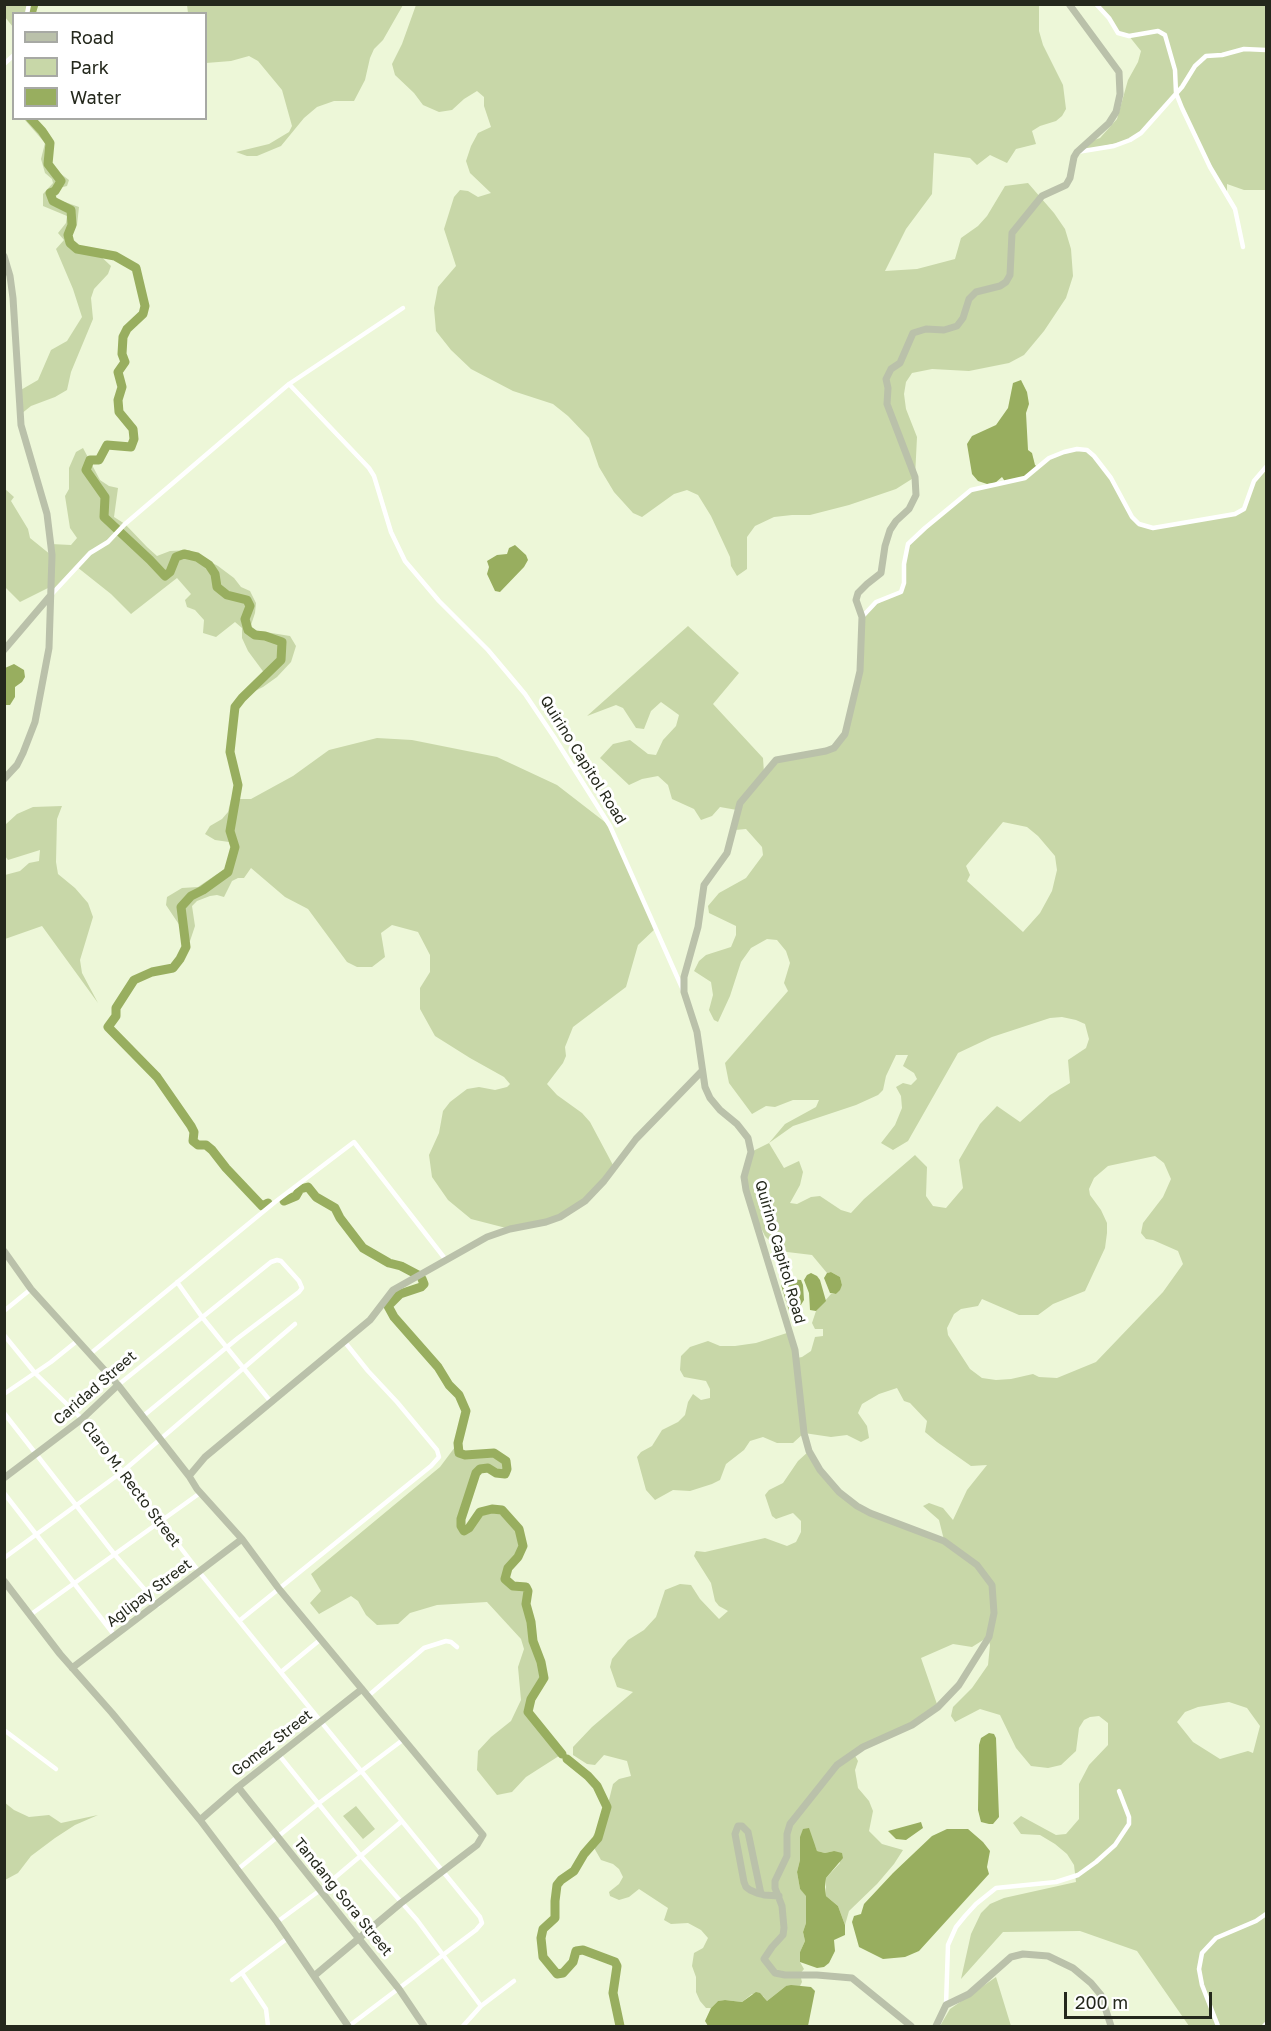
<!DOCTYPE html>
<style>
body{margin:0}
#map{position:relative;width:1271px;height:2031px;overflow:hidden;background:#edf7d8;font-family:"Golos Text",sans-serif}
canvas{display:block}
.frame{position:absolute;inset:0;border:6px solid #24281c;pointer-events:none}
.legend{position:absolute;left:12px;top:12px;width:195px;height:108px;box-sizing:border-box;background:#fff;border:2px solid #a7a9a4;margin:0;padding:8px 10px;list-style:none;font-size:18px;color:#24281c}
.legend li{display:flex;align-items:center;gap:12px;height:30px}
.legend b{width:30px;border:2px solid #a7a9a4}
.scale{position:absolute;left:1064px;top:1992px;width:148px;height:27px;box-sizing:border-box;border:3px solid #24281c;border-top:0;padding-left:8px;font-size:18px;line-height:21px;white-space:nowrap;color:#24281c;-webkit-text-stroke:4px #fff;paint-order:stroke}
</style>
<div id="map">
<canvas width="1271" height="2031"></canvas>
<div class="frame"></div>
<ul class="legend">
<li><b style="height:8px;background:#bac1aa"></b>Road</li>
<li><b style="height:16px;background:#c8d7a8"></b>Park</li>
<li><b style="height:16px;background:#98ae5f"></b>Water</li>
</ul>
<div class="scale">200 m</div>
</div>
<script>
const context = document.querySelector('canvas').getContext('2d');
context.lineJoin = 'round';
function fill(path, color) { context.fillStyle = color; context.fill(path, 'evenodd'); }
const poly = rows => new Path2D(rows.map(r => 'M' + r).join(''));
function strokePath(path, color, width, dash) { context.strokeStyle = color; context.lineWidth = width; context.lineCap = dash ? 'butt' : 'round'; context.setLineDash(dash || []); context.stroke(path); }
function drawText(font, color, halo, rows, align = 'center') {
  context.font = font + ' "Golos Text",sans-serif'; context.lineWidth = 6; context.setLineDash([]); context.textBaseline = 'middle'; context.strokeStyle = halo; context.fillStyle = color; for (const [text, x, y, turn = 0] of rows) {
    context.save(); context.translate(x, y); context.rotate((+turn || 0) * Math.PI / 180); context.textAlign = isNaN(turn) ? turn : align; if (halo) context.strokeText(text, 0, 0); context.fillText(text, 0, 0); context.restore();
  }
}
fill(poly([
 [4,5,29,5,27,13,14,14,13,27,5,17],
 [187,5,187,4,403,5,383,40,374,49,370,58,365,80,354,101,334,101,317,107,304,118,281,146,257,156,247,156,236,152,269,144,289,132,292,126,282,90,258,61,249,56,231,61,206,63,206,14,188,13],
 [416,5,1039,5,1039,31,1043,45,1063,85,1066,109,1062,116,1056,121,1040,126,1032,131,1036,144,1016,149,1007,163,990,155,977,165,970,158,934,153,932,194,906,229,885,271,917,269,955,259,961,238,978,226,987,216,1005,186,1028,183,1054,213,1065,229,1071,249,1073,276,1066,298,1044,331,1024,355,1009,363,969,371,932,369,912,373,906,382,904,394,906,409,917,437,915,477,896,489,849,505,810,515,792,515,774,517,755,526,747,537,747,569,737,576,731,566,730,557,711,516,698,495,687,490,674,494,642,517,633,513,614,492,599,467,589,438,568,416,553,404,513,391,471,369,451,350,436,331,434,308,438,287,456,266,444,229,454,197,460,190,468,191,478,197,491,193,470,173,466,161,471,146,478,133,491,127,484,106,484,97,477,91,464,99,452,110,439,112,423,105,414,93,395,75,392,64,402,44],
 [1101,5,1266,5,1266,190,1244,190,1227,184,1227,195,1210,167,1176,93,1141,133,1130,140,1077,152,1086,143,1100,138,1117,119,1128,80,1138,62,1141,51,1129,36,1118,33,1101,9],
 [24,119,34,119,47,131,51,139,50,159,53,168,69,180,67,186,59,188,53,192,53,195,59,200,79,207,77,225,68,235,73,244,94,250,111,266,108,274,94,289,91,298,93,319,71,372,67,390,55,397,31,406,21,414,19,391,38,380,51,350,67,341,82,317,73,289,56,249,64,240,58,233,66,223,67,216,43,206,43,194,53,183,52,179,45,173,41,159,45,143],
 [83,448,100,480,109,486,118,488,114,517,125,524,147,547,157,556,170,551,189,550,218,566,234,578,241,587,250,591,256,603,255,613,250,628,253,630,290,636,296,646,291,662,277,677,263,687,247,695,258,685,265,674,248,651,242,638,242,628,235,622,216,637,203,633,204,620,195,610,187,607,185,600,191,594,177,578,131,614,111,594,77,567,50,596,50,587,20,602,5,587,4,488,14,497,11,501,28,529,30,538,51,555,51,544,71,545,77,538,70,528,65,496,69,489,69,468,76,452],
 [1087,450,1111,478,1132,517,1139,524,1153,528,1235,514,1244,509,1254,481,1266,467,1266,2026,1189,2026,1137,1951,1080,1931,1003,1932,961,1979,971,1934,981,1913,990,1904,1004,1898,1076,1882,1074,1865,1067,1854,1055,1844,1040,1835,1021,1834,1013,1823,1021,1816,1056,1835,1066,1834,1079,1819,1079,1784,1089,1765,1108,1745,1108,1723,1099,1716,1090,1717,1084,1720,1079,1728,1076,1751,1061,1765,1048,1768,1031,1766,1016,1748,1000,1715,980,1709,955,1722,951,1716,953,1707,972,1688,988,1665,990,1645,988,1637,972,1647,953,1644,921,1658,938,1707,912,1725,853,1752,858,1761,855,1770,858,1788,869,1801,873,1811,869,1831,882,1844,903,1850,894,1864,877,1884,849,1911,845,1925,838,1906,826,1896,826,1878,840,1863,834,1851,825,1853,817,1851,815,1846,800,1837,800,1860,797,1872,800,1889,806,1895,806,1923,803,1932,805,1941,800,1952,800,1962,804,1969,800,1974,802,1982,800,1986,786,1986,767,2001,763,1996,752,1994,742,2002,725,2000,718,2001,711,2008,706,2008,700,2001,696,1992,696,1977,692,1966,694,1953,703,1948,708,1938,701,1930,688,1923,671,1924,664,1920,668,1908,639,1889,629,1897,619,1900,610,1896,609,1892,619,1884,623,1877,619,1869,613,1864,601,1860,593,1846,593,1836,604,1820,613,1784,619,1779,631,1776,627,1761,604,1755,595,1765,587,1764,573,1755,573,1747,592,1727,633,1692,617,1687,610,1667,612,1659,628,1640,644,1630,656,1617,665,1590,680,1584,691,1585,700,1599,719,1619,728,1611,719,1606,715,1601,711,1583,694,1556,696,1551,705,1552,765,1538,787,1546,796,1542,801,1532,801,1521,793,1513,776,1519,772,1516,765,1495,769,1490,783,1483,798,1461,809,1451,820,1470,857,1506,944,1540,939,1520,923,1506,929,1503,943,1508,953,1520,967,1490,987,1465,971,1466,937,1442,925,1432,927,1421,910,1403,904,1401,897,1388,879,1394,862,1404,858,1413,867,1426,869,1438,861,1442,847,1435,831,1437,804,1433,793,1443,777,1443,763,1437,750,1441,744,1450,726,1464,720,1480,712,1484,690,1491,673,1490,655,1500,646,1490,637,1457,641,1452,652,1446,662,1430,678,1422,685,1415,688,1402,693,1394,701,1400,710,1398,710,1389,706,1381,684,1377,680,1370,681,1356,690,1347,708,1341,720,1346,735,1346,756,1343,790,1332,797,1358,802,1357,811,1351,815,1337,823,1336,823,1329,815,1329,812,1323,816,1311,831,1294,836,1294,842,1285,840,1277,831,1272,827,1273,812,1255,779,1251,765,1236,749,1204,744,1177,751,1152,769,1143,785,1124,816,1107,819,1100,793,1100,775,1107,766,1106,752,1114,729,1083,725,1063,788,991,784,983,790,963,786,951,777,940,767,939,751,948,741,962,730,996,718,1022,714,1020,709,1010,713,995,711,982,694,971,699,961,706,955,731,947,736,935,736,926,709,913,708,906,719,893,746,878,763,855,762,847,746,829,735,830,737,810,720,807,712,816,701,820,694,809,672,799,668,785,658,776,642,779,629,785,600,758,613,744,630,740,648,754,656,755,663,740,676,726,679,715,661,702,651,711,644,729,636,728,623,708,616,705,587,716,688,626,739,673,713,704,763,758,764,773,776,760,815,754,840,741,858,687,862,617,870,607,901,592,908,544,971,490,1025,478,1049,458,1064,452],
 [1003,822,1027,827,1038,836,1055,856,1057,870,1052,891,1040,913,1023,932,967,881,970,875,966,866],
 [1062,1017,1076,1020,1085,1024,1089,1039,1086,1048,1068,1060,1070,1083,1050,1095,1020,1122,997,1106,980,1124,959,1160,963,1188,946,1208,933,1206,926,1196,927,1167,915,1155,864,1199,851,1213,841,1210,820,1196,811,1197,797,1204,790,1203,800,1185,803,1172,799,1161,784,1168,769,1143,793,1126,856,1105,878,1095,883,1090,886,1076,896,1055,908,1055,903,1066,914,1073,917,1079,911,1085,903,1083,896,1087,901,1096,902,1108,895,1125,881,1143,893,1150,908,1141,958,1053,992,1037,1050,1018],
 [1155,1156,1164,1163,1171,1179,1163,1197,1143,1223,1141,1233,1146,1239,1153,1240,1178,1251,1183,1264,1163,1292,1096,1362,1057,1378,1039,1377,1033,1374,1011,1379,996,1380,982,1378,970,1369,948,1335,947,1328,954,1314,961,1309,978,1306,982,1299,1019,1315,1038,1315,1053,1304,1085,1291,1105,1248,1107,1233,1107,1223,1101,1210,1090,1195,1089,1189,1094,1178,1108,1166],
 [1229,1702,1247,1708,1260,1726,1253,1753,1248,1751,1220,1759,1193,1742,1177,1722,1185,1712,1198,1707],
 [377,738,412,740,497,757,557,785,610,826,656,928,638,945,626,987,573,1027,565,1047,566,1056,563,1063,547,1084,557,1095,582,1113,590,1122,614,1167,595,1191,560,1217,510,1229,471,1219,448,1200,432,1177,429,1155,439,1133,443,1111,450,1102,467,1089,479,1087,495,1090,507,1087,510,1084,504,1077,470,1058,435,1036,420,1009,420,988,430,972,430,955,418,932,392,925,381,933,385,957,372,967,357,967,347,962,308,909,285,897,251,868,244,878,238,878,232,881,224,897,217,895,210,896,197,901,192,906,195,926,190,941,181,939,180,926,166,905,167,897,182,888,198,887,226,868,233,854,229,842,215,840,205,834,210,826,222,819,228,812,231,799,251,799,293,776,329,750],
 [62,806,57,819,56,862,58,874,75,888,88,903,93,917,80,960,82,973,98,1003,42,926,5,939,5,875,20,871,29,863,39,861,40,850,8,860,5,856,5,825,17,814,33,807],
 [458,1443,459,1453,465,1455,494,1453,506,1461,507,1469,505,1474,496,1473,487,1468,480,1469,476,1473,461,1519,461,1526,464,1530,469,1528,480,1512,492,1509,502,1510,519,1529,523,1546,508,1569,505,1579,513,1586,526,1587,528,1591,526,1604,531,1622,533,1642,541,1662,544,1678,531,1700,528,1712,562,1754,526,1777,512,1792,497,1795,477,1770,478,1751,491,1737,511,1721,521,1700,518,1667,524,1649,521,1639,487,1602,437,1605,410,1613,398,1624,377,1625,366,1615,358,1601,351,1596,319,1614,310,1603,321,1591,311,1574,440,1467],
 [4,1802,14,1810,29,1817,49,1815,61,1823,98,1815,75,1825,55,1838,31,1856,18,1873,5,1880],
 [356,1806,375,1829,363,1839,343,1816],
 [996,1977,1011,2026,940,2026,950,2009]
]), '#c8d7a8');
fill(poly([
 [1021,380,1027,392,1029,404,1026,413,1028,450,1032,453,1035,465,1039,468,1025,478,1006,483,1002,477,995,483,987,484,978,481,972,474,967,444,972,436,996,425,1008,408,1013,383],
 [515,545,526,555,528,560,524,567,500,592,495,591,487,574,489,567,487,561,497,555,507,554,509,548],
 [14,664,24,670,25,677,22,682,15,687,15,697,10,705,5,705,5,668],
 [831,1272,840,1277,842,1285,840,1290,836,1294,830,1293,824,1278,827,1273],
 [811,1273,817,1276,820,1280,826,1301,816,1311,810,1310,809,1293,804,1280,807,1275],
 [789,1279,801,1280,803,1285,804,1300,799,1308,789,1311,781,1285],
 [989,1733,994,1734,996,1738,999,1817,993,1824,989,1824,981,1822,978,1810,979,1745,981,1738],
 [921,1822,923,1828,906,1840,896,1839,888,1831],
 [809,1828,817,1851,825,1853,834,1851,842,1853,843,1858,826,1878,825,1887,826,1896,838,1906,845,1925,845,1935,834,1940,835,1951,829,1963,824,1967,817,1968,800,1962,800,1952,805,1941,803,1932,806,1923,806,1896,800,1889,797,1872,800,1860,800,1837,803,1829],
 [947,1829,968,1829,983,1842,990,1851,987,1867,989,1874,919,1951,905,1957,883,1959,859,1947,852,1922,854,1916,861,1914,864,1904,893,1873,932,1836],
 [791,1985,811,1987,815,1991,808,2026,708,2026,705,2021,711,2008,718,2001,725,2000,742,2002,756,1992,760,1993,767,2001,786,1986]
]), '#98ae5f');
strokePath(poly([
 [31,14,34,4],
 [30,118,42,131,50,143,48,164,61,181,55,191,50,193,53,201,71,210,72,225,68,235,70,243,77,249,115,256,136,268,145,306,143,314,127,329,123,337,122,354,125,362,118,372,122,387,118,400,119,412,133,429,134,439,131,447,107,445,99,460,90,460,86,470,105,497,104,517,150,560,165,576,170,572,176,557,184,554,197,557,209,565,215,574,217,587,227,595,247,600,250,606,245,619,248,630,255,635,265,636,282,642,281,660,242,698,235,707,230,752,238,785,230,831,235,847,228,872,203,890,191,896,181,907,186,947,180,959,173,968,152,972,134,980,116,1008,116,1016,108,1027,157,1077,191,1126,194,1132,193,1141,198,1145,206,1145,212,1150,226,1168,262,1206,268,1203],
 [284,1201,296,1196,300,1189,308,1187,316,1197,335,1208,340,1218,363,1248,389,1263,401,1266,418,1275],
 [422,1279,424,1284,421,1287,400,1294,388,1306,394,1317,438,1367,449,1385,459,1395,466,1411,458,1443,459,1453,465,1455,494,1453,506,1461,507,1469,505,1474,496,1473,488,1468,480,1469,476,1473,461,1519,461,1526,464,1531,469,1528,480,1512,492,1509,502,1510,519,1529,523,1546,518,1557,508,1568,505,1579,513,1586,526,1587,528,1591,526,1604,531,1622,533,1641,541,1662,544,1678,531,1699,528,1712,562,1754],
 [567,1759,588,1776,597,1786,607,1807,598,1838,584,1854,574,1871,561,1880,557,1885,555,1901,555,1918,543,1929,541,1938,543,1957,557,1974,563,1973,573,1962,576,1951,583,1950,615,1962,617,1966,613,1993,620,2026]
]), '#98ae5f', 9);
strokePath(poly([
 [1096,4,1109,18,1118,33,1129,36,1158,31,1165,35,1175,70,1176,93,1182,108,1210,167,1235,209,1243,247],
 [27,14,29,4],
 [4,64,14,55],
 [1077,152,1114,146,1130,140,1141,133,1182,87,1195,66,1206,56,1222,55,1244,49,1266,50],
 [289,384,369,468,374,476,391,532,405,561,439,601,488,650,525,694,554,737,610,826,683,990],
 [51,595,90,553,108,542,125,524,289,384,403,308],
 [862,617,876,602,901,592,904,583,904,564,908,544,925,528,971,490,1025,478,1049,458,1064,452,1077,449,1087,450,1094,456,1111,478,1132,517,1139,524,1153,528,1235,514,1244,509,1254,481,1266,467],
 [177,1282,202,1317,271,1402],
 [4,1311,31,1289],
 [4,1335,35,1373,82,1419,200,1573,480,1917,482,1923,476,1930,349,2026],
 [90,1354,275,1202,354,1142,446,1260],
 [118,1385,271,1262,277,1260,281,1261,299,1281,302,1288,299,1292,238,1338,142,1417],
 [4,1394,51,1362,77,1341],
 [4,1413,115,1555,158,1605],
 [4,1493,115,1636],
 [4,1558,122,1472,295,1324],
 [30,1615,200,1493],
 [239,1621,431,1466,439,1457,437,1450,397,1402,368,1371,344,1341],
 [281,1672,321,1639],
 [368,1696,424,1648,446,1641,451,1642,457,1647],
 [4,1730,56,1769],
 [279,1755,360,1855,417,1920,481,2006],
 [237,1870,319,1803,404,1739],
 [277,1922,319,1891,402,1821],
 [242,1973,266,2009,268,2026],
 [232,1980,288,1938],
 [946,2005,948,1945,956,1927,965,1916,976,1904,996,1888,1056,1882,1078,1875,1096,1862,1115,1845,1129,1824,1129,1817,1119,1791],
 [463,2026,481,2006,514,1981],
 [1218,2026,1202,1985,1199,1969,1202,1953,1216,1938,1256,1921,1266,1914],
 [1264,2026,1266,2024]
]), '#fff', 4.5);
strokePath(poly([
 [4,256,10,276,13,298,21,425,47,514,52,555,49,648,35,722,23,753,17,765,4,779],
 [4,650,50,596],
 [4,1251,31,1289,118,1385,189,1476],
 [4,1478,82,1419,118,1385],
 [4,1581,60,1654,112,1713,200,1820,277,1922,348,2026],
 [72,1668,242,1539],
 [238,1787,399,1989,424,2026],
 [200,1820,238,1787,362,1689],
 [761,1894,748,1832,742,1826,738,1826,735,1834,744,1882,746,1887,750,1890,757,1893,761,1894,764,1895,779,1896],
 [314,1976,401,1903,477,1845,483,1835,279,1589,242,1539,197,1489,189,1476,205,1457,370,1320,393,1290,487,1237,510,1229,546,1222,560,1217,585,1201,604,1181,636,1139,702,1071],
 [911,2026,852,1978,817,1975,785,1975,775,1973,764,1959,772,1947,783,1935,784,1928,782,1906,775,1888,775,1881,787,1856,787,1834,790,1824,837,1765,863,1747,912,1725,938,1707,959,1685,989,1637,994,1613,992,1585,977,1565,944,1541,870,1513,857,1506,839,1492,820,1470,809,1451,804,1433,795,1350,746,1190,744,1177,751,1152,748,1138,737,1124,720,1110,710,1098,705,1087,697,1032,684,992,684,977,698,927,704,885,727,853,740,803,776,760,826,751,834,748,845,734,860,671,862,617,856,600,858,593,867,584,881,573,885,546,890,530,896,521,909,509,916,495,915,477,887,404,888,388,886,379,891,369,900,363,913,333,926,329,944,330,957,326,963,318,969,299,976,292,1000,286,1006,282,1010,275,1012,233,1042,196,1066,185,1070,178,1074,157,1077,152,1109,123,1116,112,1120,94,1119,72,1069,4],
 [936,2026,946,2005,969,1994,1011,1957,1023,1954,1048,1956,1073,1968,1091,1983,1101,1995,1111,2026]
]), '#bac1aa', 7);
drawText('15px', '#24281c', '#fff', [
 ["Quirino Capitol Road",583,760,58],
 ["Quirino Capitol Road",780,1252,74],
 ["Caridad Street",95,1388,-41],
 ["Claro M. Recto Street",131,1484,53],
 ["Aglipay Street",149,1593,-37],
 ["Gomez Street",272,1743,-38],
 ["Tandang Sora Street",343,1897,51]
]);
</script>
